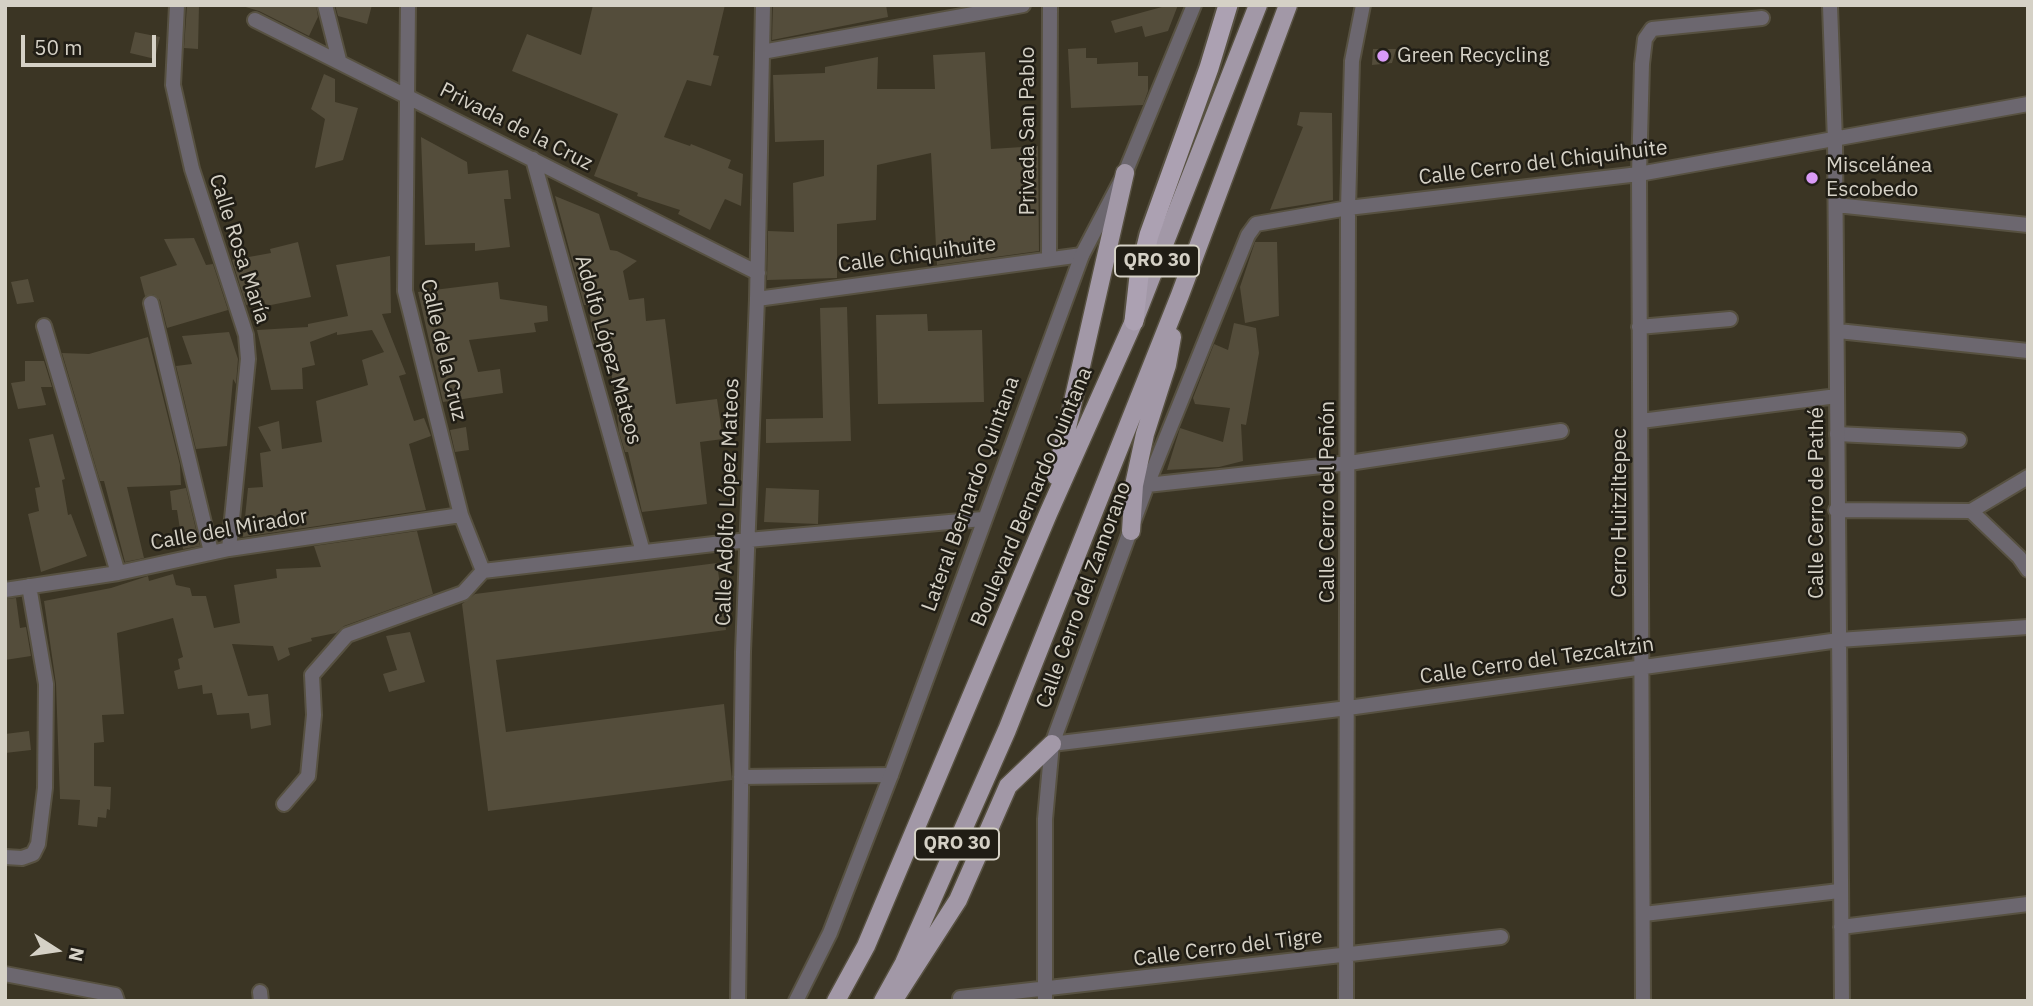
<!DOCTYPE html>
<meta charset="utf-8">
<style>
body{margin:0}
#map{position:relative;width:2033px;height:1006px;overflow:hidden;background:#3b3524;font-family:"IBM Plex Sans",sans-serif}
canvas{display:block}
.frame{position:absolute;inset:0;border:7px solid #d5d1c6;pointer-events:none}
.north{position:absolute;left:21px;top:915px;width:70px;height:70px;-webkit-text-stroke:5px #201d15;paint-order:stroke;rotate:102deg;font-size:19px;font-weight:700;line-height:28px;text-align:center;color:#d5d1c6}
.north::after{content:'';display:block;margin:auto;width:24px;height:32px;background:#d5d1c6;clip-path:polygon(50% 0,100% 100%,50% 72%,0 100%)}
.scale{position:absolute;left:21px;top:35px;width:135px;height:32px;box-sizing:border-box;border:4px solid #d5d1c6;border-top:0;padding-left:9px;font-size:21px;line-height:24px;white-space:nowrap;color:#d5d1c6;-webkit-text-stroke:5px #201d15;paint-order:stroke}
</style>
<div id="map">
<canvas width="2033" height="1006"></canvas>
<div class="frame"></div>
<div class="north">N</div>
<div class="scale">50 m</div>
</div>
<script>
const context = document.querySelector('canvas').getContext('2d');
context.lineJoin = 'round';
function fill(path, color) { context.fillStyle = color; context.fill(path, 'evenodd'); }
const poly = rows => new Path2D(rows.map(r => 'M' + r).join(''));
function strokePath(path, color, width, dash) { context.strokeStyle = color; context.lineWidth = width; context.lineCap = dash ? 'butt' : 'round'; context.setLineDash(dash || []); context.stroke(path); }
function drawText(font, color, halo, rows, align = 'center') {
  context.font = font + ' "IBM Plex Sans",sans-serif'; context.lineWidth = 5; context.setLineDash([]); context.textBaseline = 'middle'; context.strokeStyle = halo; context.fillStyle = color; for (const [text, x, y, turn = 0] of rows) {
    context.save(); context.translate(x, y); context.rotate((+turn || 0) * Math.PI / 180); context.textAlign = isNaN(turn) ? turn : align; if (halo) context.strokeText(text, 0, 0); context.fillText(text, 0, 0); context.restore();
  }
}
fill(poly([
 [187,5,199,5,198,49,184,48],
 [239,5,316,5,318,17,309,36,259,11],
 [335,5,372,5,367,24,338,16],
 [593,5,725,5,713,55,719,56,711,86,687,80,664,137,690,146,691,144,731,160,728,168,743,174,741,206,725,199,710,230,678,214,680,210,637,196,638,193,594,176,618,114,512,71,527,34,581,55],
 [773,5,886,5,888,17,772,40],
 [1169,5,1178,5,1168,31,1145,37,1142,26,1115,33,1111,21],
 [135,32,160,37,155,59,130,53],
 [1086,48,1086,58,1097,58,1097,64,1138,62,1138,76,1148,76,1148,91,1143,105,1071,108,1068,49],
 [1373,49,1396,49,1392,63,1372,65],
 [985,52,991,149,1038,146,1039,251,937,265,931,153,877,165,876,220,837,224,837,278,767,280,768,231,794,232,793,183,824,176,824,140,775,142,773,75,825,73,825,67,878,57,877,89,935,89,933,55],
 [324,74,335,79,335,102,358,108,343,160,315,168,325,119,311,109],
 [1300,112,1332,113,1333,200,1270,210,1303,127,1297,125],
 [421,137,467,162,468,174,508,170,511,199,504,199,510,247,475,251,475,243,425,245],
 [555,196,599,214,610,250,617,251,637,261,623,271,629,300,644,298,646,321,665,319,676,404,717,399,723,439,700,442,707,504,642,512,628,452,625,452,619,432,607,339,594,340,588,305,584,305],
 [194,238,206,265,213,264,228,310,167,328,160,300,153,294,145,296,140,277,177,265,164,239],
 [298,242,311,297,266,306,264,300,246,305,232,260,271,253,270,249],
 [1255,242,1277,242,1279,316,1245,323,1240,287],
 [390,256,391,313,382,314,406,374,399,376,414,421,424,418,431,436,409,444,426,510,243,537,248,488,263,487,260,453,271,451,258,427,279,421,282,449,322,442,316,401,368,385,362,360,384,352,372,330,337,335,337,332,310,342,315,365,302,368,303,389,271,390,257,330,308,327,308,324,348,316,336,265],
 [28,279,34,302,17,304,11,282],
 [498,282,500,299,547,306,548,321,534,323,536,332,469,340,478,372,500,369,503,393,443,402,418,292],
 [847,307,851,441,766,443,766,419,823,418,820,308],
 [927,314,928,331,982,330,984,402,878,404,876,315],
 [1234,323,1256,328,1259,353,1246,425,1241,424,1243,461,1219,467,1167,470,1180,428,1223,442,1230,408,1195,404,1193,398,1214,344,1228,350],
 [229,332,238,359,236,384,233,379,227,446,196,449,176,366,192,364,182,336],
 [148,337,180,465,181,485,127,487,144,558,125,562,104,481,100,481,62,353,89,354],
 [25,361,44,361,52,387,41,387,46,405,18,409,11,383,25,381],
 [466,427,469,450,455,452,450,430],
 [53,434,65,479,62,480,68,515,71,514,87,556,41,572,28,514,39,511,35,488,40,487,29,439],
 [186,488,200,546,183,549,177,510,172,510,170,491],
 [766,488,819,490,818,524,764,522],
 [417,531,433,594,344,626,336,633,311,638,312,641,288,648,290,655,278,661,273,646,232,644,248,696,268,694,271,725,251,729,249,713,217,715,212,693,203,694,202,685,178,689,174,671,180,669,178,659,183,657,173,618,117,633,124,714,102,715,104,742,94,743,94,786,111,787,110,810,107,809,106,818,98,817,97,827,78,825,80,800,60,799,56,684,44,601,111,588,148,576,149,581,173,574,176,585,190,588,192,596,206,596,214,628,240,623,234,585,277,578,276,569,321,567,314,546],
 [717,563,726,630,496,660,506,732,724,704,732,780,488,811,462,604,475,594],
 [16,598,20,628,26,627,31,656,5,660,5,599],
 [410,632,425,682,389,692,383,674,397,670,386,636],
 [29,731,31,750,5,753,5,734]
]), '#544d3b');
const pedestrian = poly([
 [1837,434,1959,440]
]);
const minor = poly([
 [177,5,173,85,192,169,246,335,248,359,229,549],
 [325,5,339,60],
 [408,5,405,291,461,515,483,571],
 [1830,6,1835,141,1842,1001],
 [255,20,758,273],
 [762,52,1023,5],
 [533,159,643,552],
 [1836,205,2028,225],
 [1049,258,1050,5],
 [757,299,1082,255],
 [151,303,211,552],
 [44,326,118,573],
 [1639,327,1730,319],
 [1838,331,2028,351],
 [1641,421,1837,396],
 [1147,485,1349,463,1561,431],
 [1836,510,1971,511],
 [1971,511,2019,557,2028,570],
 [1971,511,2028,477],
 [483,571,748,540,983,519],
 [5,590,118,573,229,549,461,515],
 [1052,744,1348,708,1839,640,2028,627],
 [741,777,891,775],
 [284,804,308,776,314,715,312,675,347,635,463,593,483,571],
 [5,857,22,858,33,854,38,844,45,788,46,684,29,586],
 [1644,914,1839,891],
 [1841,927,2028,904],
 [5,974,115,995,117,1001],
 [260,992,261,1001],
 [960,998,1501,937],
 [738,1001,743,652,757,299,763,5],
 [1045,1001,1045,819,1052,744,1147,485,1248,235,1256,224,1348,208,1639,174,2028,104],
 [1346,1001,1348,208,1352,61,1363,5],
 [1643,1001,1639,174,1642,64,1645,39,1652,29,1762,18]
]);
const tertiary = poly([
 [796,1001,830,933,891,775,1082,255,1125,173,1194,5]
]);
const primary = poly([
 [1056,476,1125,173],
 [1131,531,1134,485,1145,434,1167,365,1172,337],
 [895,998,958,900,1008,786,1052,744],
 [836,1001,866,946,1048,514,1134,321,1258,5],
 [883,1001,904,963,1007,730,1180,295,1288,5]
]);
const trunk = poly([
 [1134,321,1139,276,1149,235,1209,68,1228,5]
]);
strokePath(pedestrian, '#575141', 18);
strokePath(minor, '#575141', 18);
strokePath(tertiary, '#575141', 18);
strokePath(primary, '#575141', 21);
strokePath(trunk, '#575141', 23);
strokePath(pedestrian, '#6c676f', 14);
strokePath(minor, '#6c676f', 14);
strokePath(tertiary, '#6c676f', 14);
strokePath(primary, '#a298a7', 18);
strokePath(trunk, '#aca1b2', 19);
for (const [x, y, r, color] of [
 [1383,56,7,"#d99af7"],
 [1812,178,7,"#d99af7"]
]) { const dot = new Path2D(); dot.arc(x, y, r, 0, 2 * Math.PI); context.fillStyle = color; context.fill(dot); strokePath(dot, '#201d15', 2.5); }
for (const [x, y, w] of [
 [1157,261,84],
 [957,844,84]
]) { const box = new Path2D(); box.roundRect(x - w / 2, y - 15.5, w, 31, 5); context.fillStyle = '#201d15'; context.fill(box); strokePath(box, '#d5d1c6', 2); }
drawText('bold 19px', '#d5d1c6', null, [
 ["QRO 30",1157,261],
 ["QRO 30",957,844]
]);
drawText('21px', '#d5d1c6', '#201d15', [
 ["Green Recycling",1397,56],
 ["Miscelánea",1826,166],
 ["Escobedo",1826,190]
], 'left');
drawText('21px', '#d5d1c6', '#201d15', [
 ["Privada de la Cruz",516,127,27],
 ["Privada San Pablo",1028,131,-90],
 ["Calle Cerro del Chiquihuite",1543,163,-7],
 ["Calle Rosa María",239,249,72],
 ["Calle Chiquihuite",917,255,-8],
 ["Calle de la Cruz",443,350,77],
 ["Adolfo López Mateos",608,350,74],
 ["Lateral Bernardo Quintana",971,494,-70],
 ["Boulevard Bernardo Quintana",1032,497,-67],
 ["Calle Adolfo López Mateos",728,502,-88],
 ["Calle Cerro del Peñón",1328,502,-90],
 ["Calle Cerro de Pathé",1817,503,-90],
 ["Cerro Huitziltepec",1620,513,-90],
 ["Calle del Mirador",229,530,-10],
 ["Calle Cerro del Zamorano",1084,595,-70],
 ["Calle Cerro del Tezcaltzin",1537,661,-8],
 ["Calle Cerro del Tigre",1228,948,-7]
]);
</script>
